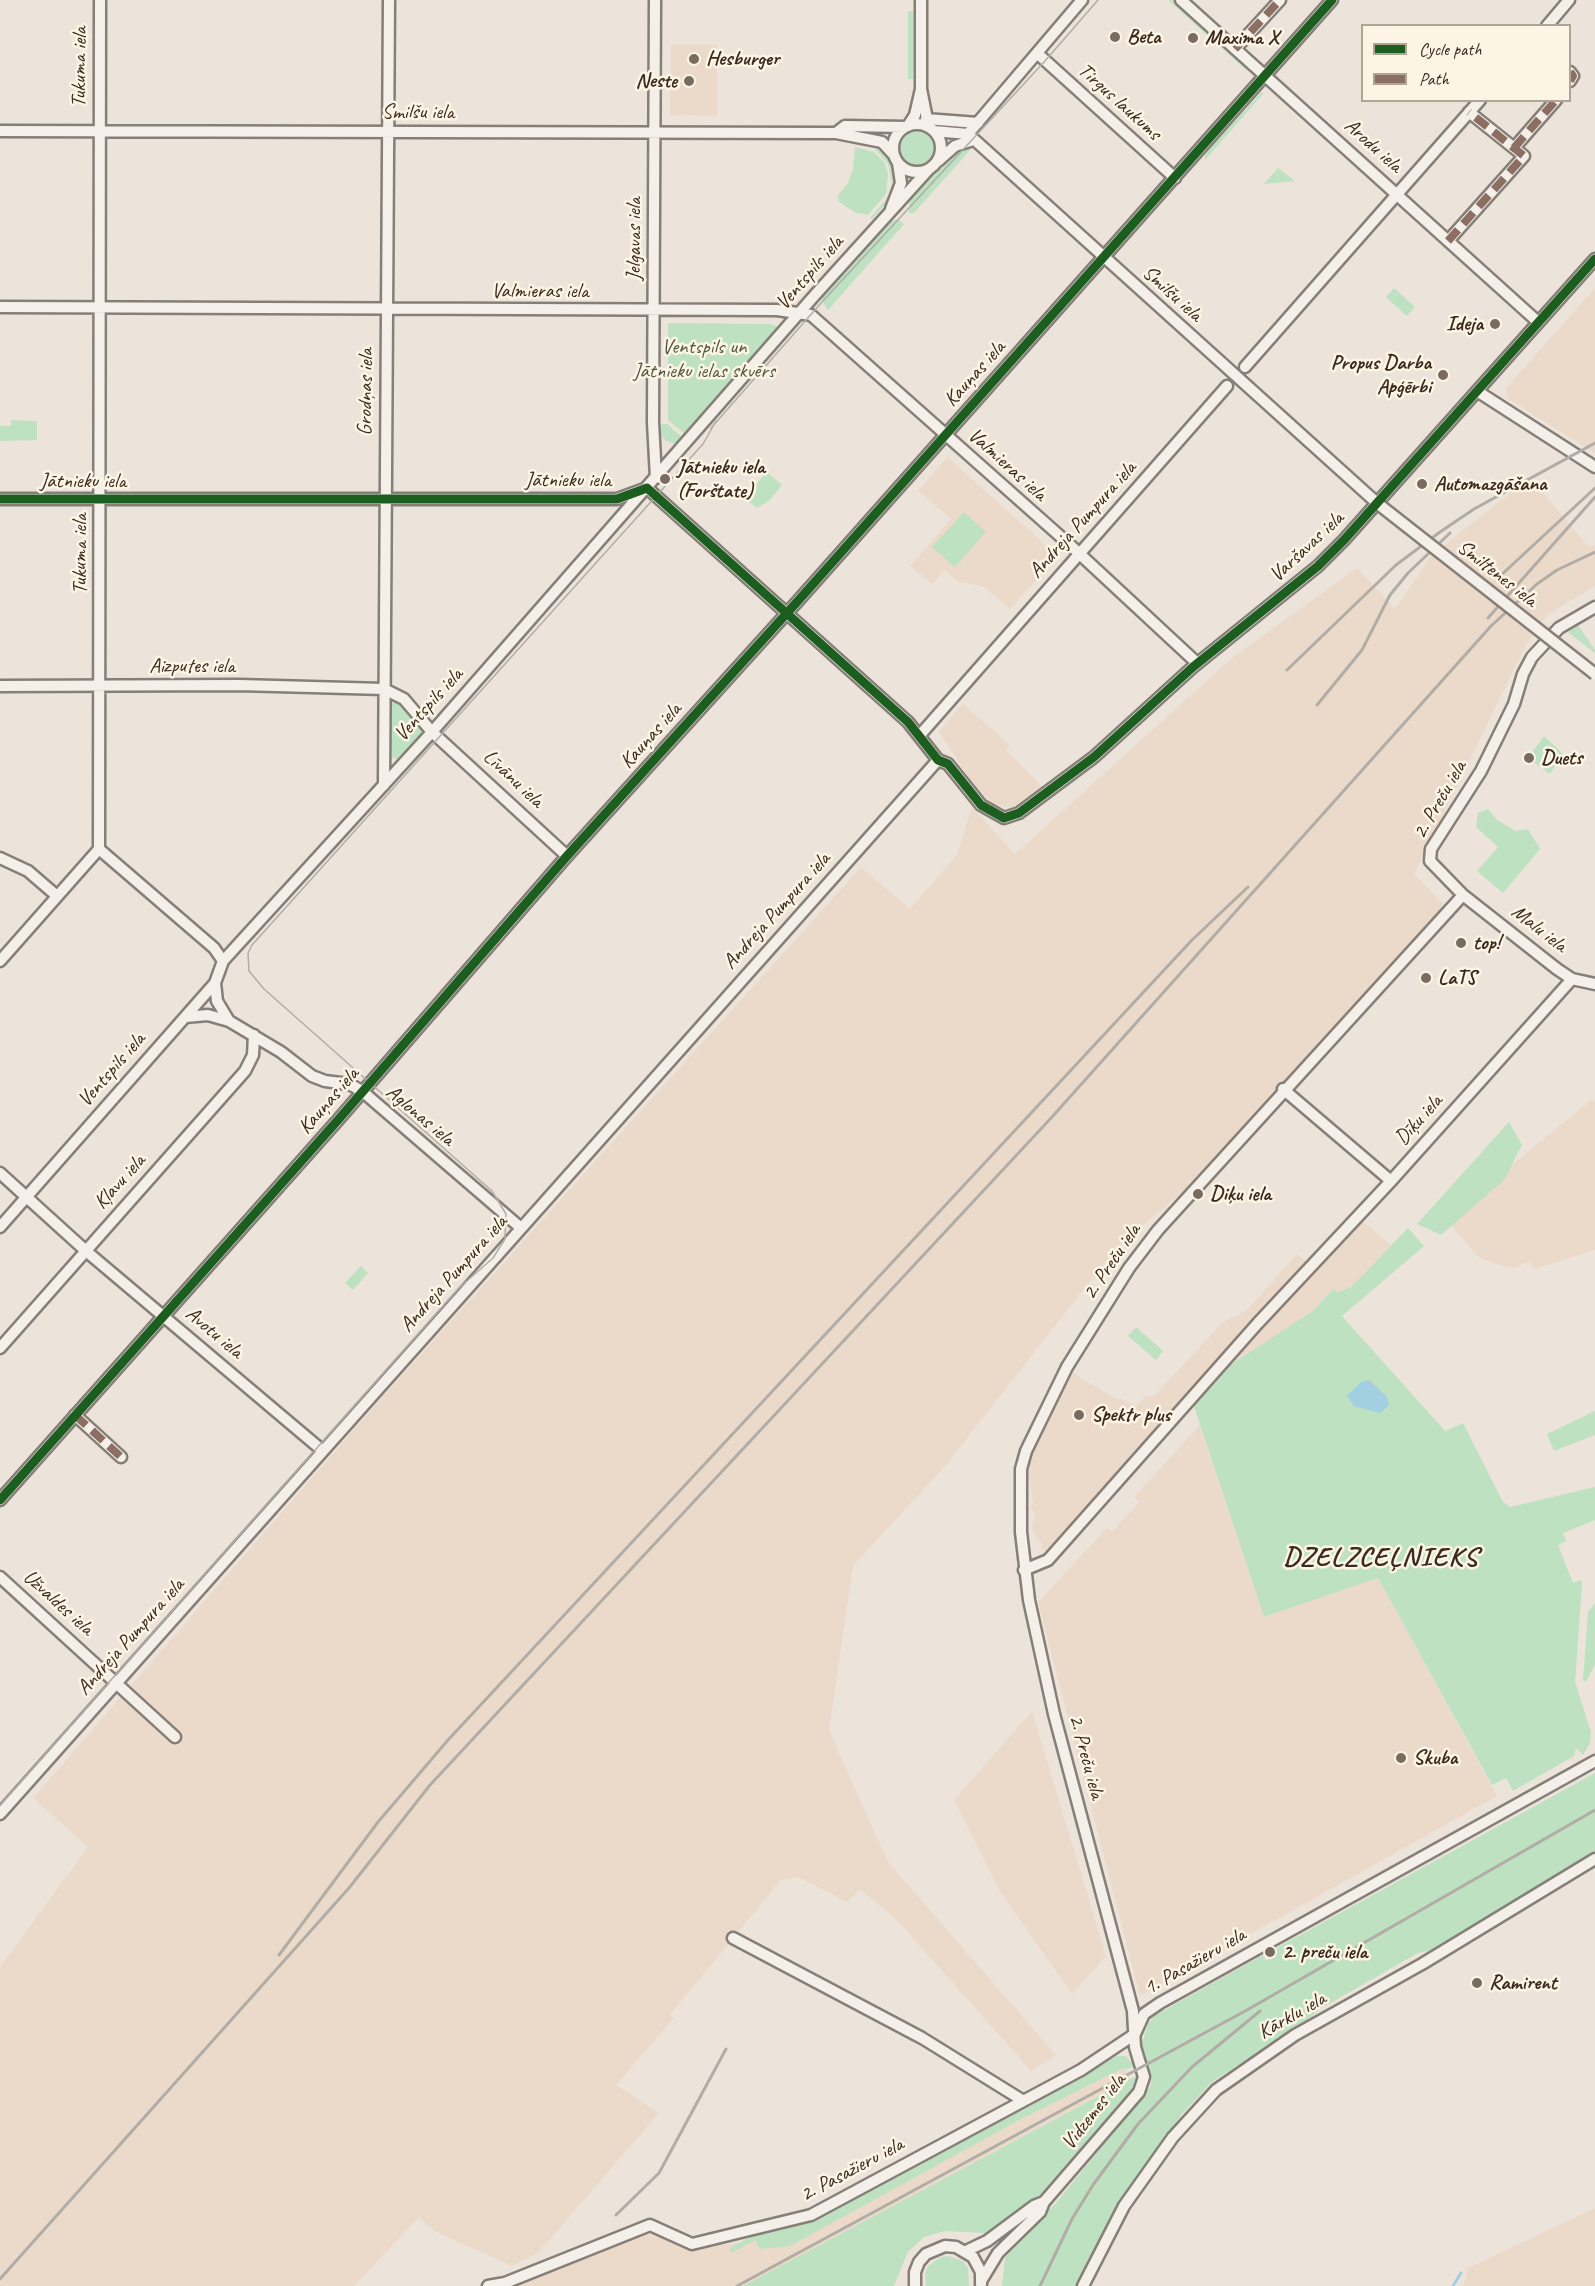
<!DOCTYPE html>
<meta charset="utf-8">
<style>
body{margin:0}
#map{position:relative;width:1595px;height:2286px;overflow:hidden;background:#ece4da;font-family:Caveat,sans-serif}
canvas{display:block}
.legend{position:absolute;left:1361px;top:24px;width:210px;height:78px;box-sizing:border-box;background:#fcf5e5;border:2px solid #afa495;margin:0;padding:8px 10px;list-style:none;font-size:18px;color:#3b2a1e}
.legend li{display:flex;align-items:center;gap:12px;height:30px}
.legend b{width:30px;border:2px solid #afa495}
</style>
<div id="map">
<canvas width="1595" height="2286"></canvas>
<ul class="legend">
<li><b style="height:8px;background:#1b5e20"></b>Cycle path</li>
<li><b style="height:8px;background:#8d6e63"></b>Path</li>
</ul>
</div>
<script>
const context = document.querySelector('canvas').getContext('2d');
context.lineJoin = 'round';
function fill(path, color) { context.fillStyle = color; context.fill(path, 'evenodd'); }
const poly = rows => new Path2D(rows.map(r => 'M' + r).join(''));
function strokePath(path, color, width, dash) { context.strokeStyle = color; context.lineWidth = width; context.lineCap = dash ? 'butt' : 'round'; context.setLineDash(dash || []); context.stroke(path); }
function drawText(font, color, halo, rows, align = 'center') {
  context.font = font + ' Caveat,sans-serif'; context.lineWidth = 5; context.setLineDash([]); context.textBaseline = 'middle'; context.strokeStyle = halo; context.fillStyle = color; for (const [text, x, y, turn = 0] of rows) {
    context.save(); context.translate(x, y); context.rotate((+turn || 0) * Math.PI / 180); context.textAlign = isNaN(turn) ? turn : align; if (halo) context.strokeText(text, 0, 0); context.fillText(text, 0, 0); context.restore();
  }
}
fill(poly([
 [671,45,717,45,717,116,670,115],
 [1595,288,1595,453,1508,399,1506,393,1507,387],
 [947,457,1058,556,1010,609,984,587,957,581,945,570,932,584,910,566,951,519,918,491],
 [1530,477,1589,547,1595,545,1595,586,1547,615,1526,645,1414,874,1444,905,1198,1179,1116,1248,946,1465,853,1566,829,1730,888,1862,1056,2055,1031,2071,897,1920,860,1889,847,1902,798,1877,781,1880,670,2015,674,2018,616,2085,659,2113,538,2253,512,2266,434,2231,419,2217,354,2286,0,2286,0,1967,88,1847,33,1798,378,1402,861,867,910,909,957,855,972,807,1015,854,1233,657,1357,568,1395,609,1432,555],
 [963,704,1010,745,1006,750,1042,787,1013,807,1006,807,993,803,975,787,939,732],
 [1591,1100,1595,1101,1595,1250,1535,1269,1528,1262,1516,1268,1505,1267,1478,1257,1446,1219],
 [1360,1219,1391,1245,1351,1287,1337,1292,1333,1289,1314,1310,1221,1371,1053,1558,1040,1547,1043,1544,1036,1537,1032,1528,1035,1513,1030,1507,1033,1503,1028,1469,1035,1444,1073,1373,1118,1400,1120,1398,1136,1406,1146,1396,1154,1396,1223,1322,1246,1311,1297,1254,1315,1269],
 [1200,1425,1264,1617,1378,1578,1497,1796,1140,1996,1038,1602,1107,1528,1112,1532,1139,1502,1134,1497],
 [1032,1711,1106,1956,1072,1994,999,1890,954,1800],
 [1124,2068,1130,2079,743,2286,502,2286,641,2235,661,2234,685,2246,710,2247,755,2240,760,2249],
 [1595,2208,1595,2286,1463,2286,1468,2268]
]), '#ebdac9');
fill(poly([
 [1168,0,1172,0,1248,69,1246,70],
 [908,11,913,11,913,79,908,79],
 [1262,92,1263,94,1205,160,1205,156,1210,148],
 '900 149a17 17 0 1 1 34 0a17 17 0 1 1-34 0Z',
 [870,143,877,144,886,152,898,180,889,200,872,219,870,218,889,196,892,184,888,164],
 [855,147,874,152,884,162,888,174,886,194,868,215,856,213,839,202,838,195,848,183,853,169],
 [965,148,971,149,914,213,909,213,909,202,921,184,942,167,948,157],
 [1278,168,1295,181,1264,184],
 [898,219,904,224,828,310,821,299,892,221],
 [1394,288,1415,307,1407,316,1386,297],
 [668,323,771,324,778,327,777,333,686,435,668,420],
 [11,420,37,421,37,440,0,441,0,426,11,426],
 [661,424,667,424,683,438,676,444,666,441,661,435],
 [767,472,782,485,769,501,757,508,744,498],
 [964,512,986,532,955,567,932,547],
 [1578,625,1595,650,1595,653,1568,632],
 [393,700,406,707,423,728,421,736,403,756,396,759,391,757,389,753,389,703],
 [1544,736,1563,754,1550,774,1528,758],
 [1488,809,1496,819,1515,831,1528,829,1540,849,1503,893,1477,871,1498,847,1476,827,1478,813],
 [1509,1122,1522,1145,1504,1180,1441,1235,1417,1224],
 [1408,1228,1424,1246,1342,1316,1445,1431,1463,1423,1503,1502,1510,1507,1595,1487,1595,1520,1563,1533,1566,1541,1558,1545,1573,1583,1581,1580,1582,1584,1575,1682,1591,1732,1590,1743,1583,1755,1576,1748,1574,1756,1513,1791,1506,1778,1492,1785,1378,1578,1264,1617,1193,1403,1221,1371,1314,1310,1333,1289,1337,1292,1351,1287],
 [361,1266,368,1273,353,1290,345,1283],
 [1136,1327,1163,1351,1156,1360,1128,1336],
 [1595,1411,1595,1435,1554,1451,1547,1434],
 [1595,1603,1595,1665,1586,1682,1583,1680,1588,1612],
 [1595,1773,1595,1852,1435,1949,1418,1953,1320,2009,1306,2022,1213,2081,1182,2114,1115,2210,1079,2286,1002,2286,1005,2257,1002,2254,1056,2203,1150,2087,1152,2078,1141,2046,1148,2024,1154,2016,1263,1955,1266,1961,1274,1956,1271,1951],
 [1117,2056,1126,2056,1135,2066,1125,2070,1124,2068,1023,2118,790,2246,760,2249,755,2240,731,2253,730,2248,750,2237,798,2226,825,2215],
 [1138,2075,1138,2080,1128,2096,1067,2167,1043,2192,987,2237,983,2233,945,2231,924,2237,908,2252,894,2286,743,2286],
 [948,2256,963,2261,968,2268,969,2286,926,2286,925,2273,928,2266,941,2257]
]), '#bde1c1');
fill(poly([
 [1369,1380,1387,1397,1389,1405,1380,1413,1354,1406,1347,1396,1361,1382]
]), '#a2cfe1');
strokePath(poly([
 [1453,2286,1461,2273]
]), '#a2cfe1', 3);
const minor = poly([
 [655,0,653,422,656,478],
 [1181,0,1538,322],
 [1547,26,1569,0],
 [1235,49,1280,0],
 [1038,54,1175,178],
 [1570,72,1573,76,1570,81],
 [921,89,928,124],
 [926,119,978,123],
 '893 148a24 24 0 1 1 48 0a24 24 0 1 1-48 0Z',
 [908,126,915,115,921,89,921,0],
 [0,131,836,133,882,142,894,155],
 [934,131,968,134],
 [836,133,845,126,906,127],
 [968,134,1377,503],
 [968,134,1082,0],
 [1514,148,1556,100],
 [938,161,955,146,973,140],
 [891,209,901,183,898,163],
 [1448,241,1524,156,1469,112],
 [0,307,777,310,811,315,1070,545,1197,663],
 [1245,367,1480,100],
 [1477,391,1595,467],
 [0,499,617,499,647,488,908,722,938,760,948,764,981,805,1004,818,1019,813,1094,757,1193,667,1318,566,1344,540,1595,259],
 [1595,607,1559,628,1532,657,1523,674,1514,704,1481,771,1431,849,1430,861,1463,895,1557,969,1572,979,1595,984],
 [0,686,239,685,384,689,404,699,432,732,567,856],
 [920,735,1227,386],
 [384,785,389,0],
 [99,849,214,948,223,961],
 [0,858,28,871,57,896],
 [0,961,99,849,100,0],
 [215,983,217,1001,229,1021],
 [185,1017,208,1015,229,1021,281,1052,312,1076,325,1081,349,1084,362,1091,521,1228],
 [1283,1089,1391,1181],
 [0,1173,86,1251,323,1451],
 [0,1227,215,983,223,961,432,732,814,296,929,169],
 [0,1348,245,1071,253,1055,254,1035],
 [75,1415,121,1457],
 [0,1500,338,1120,567,856,797,602,1332,0],
 [1024,1570,1048,1560,1258,1323,1391,1181,1572,979],
 [0,1577,175,1737],
 [0,1814,938,760],
 [733,1938,922,2038,1022,2100],
 [966,2251,987,2241,1034,2206,1044,2202],
 [981,2281,998,2253,1040,2212,1044,2202,1139,2092,1144,2077,1135,2047,1133,2011,1054,1714,1029,1600,1021,1532,1021,1469,1026,1451,1067,1367,1129,1268,1158,1230,1463,895],
 [488,2286,505,2283,650,2225,692,2244,811,2215,1081,2070,1135,2034,1144,2014,1160,2003,1595,1761],
 [915,2286,915,2272,919,2262,926,2254,945,2246,956,2247,973,2257,981,2272,981,2284],
 [1083,2286,1124,2206,1173,2137,1216,2090,1295,2035,1422,1964,1595,1859]
]);
strokePath(minor, '#867f78', 15);
strokePath(minor, '#f4f0e9', 10);
strokePath(poly([
 [711,428,821,303,1045,61,1098,0],
 [0,1805,459,1288,493,1258,505,1239,506,1214,492,1191,264,989,249,971,248,953,252,945,703,444,716,421]
]), '#b1ada6', 1.5);
strokePath(poly([
 [1498,578,1595,488],
 [1488,618,1595,497],
 [1287,670,1396,565,1440,532,1474,509,1595,443],
 [1317,705,1362,650,1390,595,1408,573,1450,533],
 [279,1955,378,1822,448,1740,1192,940,1248,887],
 [616,2215,659,2173,726,2049],
 [0,2279,349,1888,430,1785,1052,1117,1491,626,1537,584,1557,570,1595,552],
 [737,2286,1247,2010,1595,1810],
 [1040,2286,1072,2219,1093,2185,1138,2124,1192,2067,1260,2011]
]), '#b1ada6', 3);
const minorBridge = poly([
 [1377,503,1595,674]
]);
strokePath(minorBridge, '#867f78', 15, []);
strokePath(minorBridge, '#f4f0e9', 10);
strokePath(poly([
 [1235,49,1280,0],
 [1570,72,1573,76,1570,81],
 [1514,148,1556,100],
 [1448,241,1524,156,1469,112],
 [75,1415,121,1457]
]), '#8d6e63', 8, [15, 8]);
strokePath(poly([
 [0,499,617,499,647,488,908,722,938,760,948,764,981,805,1004,818,1019,813,1094,757,1193,667,1318,566,1344,540,1595,259],
 [0,1500,338,1120,567,856,797,602,1332,0]
]), '#1b5e20', 9);
for (const [x, y, r, color] of [
 [1115,37,6,"#796b60"],
 [1193,38,6,"#796b60"],
 [694,59,6,"#796b60"],
 [689,81,6,"#796b60"],
 [1495,324,6,"#796b60"],
 [1443,375,6,"#796b60"],
 [665,479,6,"#796b60"],
 [1422,484,6,"#796b60"],
 [1529,758,6,"#796b60"],
 [1461,943,6,"#796b60"],
 [1426,978,6,"#796b60"],
 [1198,1194,6,"#796b60"],
 [1079,1415,6,"#796b60"],
 [1401,1758,6,"#796b60"],
 [1270,1952,6,"#796b60"],
 [1477,1983,6,"#796b60"]
]) { const dot = new Path2D(); dot.arc(x, y, r, 0, 2 * Math.PI); context.fillStyle = color; context.fill(dot); strokePath(dot, '#fcf5e5', 2); }
drawText('bold 21px', '#3b2a1e', '#fcf5e5', [
 ["Beta",1127,37],
 ["Maxima X",1205,38],
 ["Hesburger",706,59],
 ["Neste",677,81,"right"],
 ["Ideja",1483,324,"right"],
 ["Propus Darba",1431,363,"right"],
 ["Apģērbi",1431,387,"right"],
 ["Jātnieku iela",677,467],
 ["(Forštate)",677,491],
 ["Automazgāšana",1434,484],
 ["Duets",1541,758],
 ["top!",1473,943],
 ["LaTS",1438,978],
 ["Diķu iela",1210,1194],
 ["Spektr plus",1091,1415],
 ["Skuba",1413,1758],
 ["2. preču iela",1282,1952],
 ["Ramirent",1489,1983]
], 'left');
drawText('21px', '#3b2a1e', '#fcf5e5', [
 ["Tukuma iela",80,67,-89],
 ["Tirgus laukums",1119,102,42],
 ["Smilšu iela",418,112],
 ["Arodu iela",1373,146,42],
 ["Jelgavas iela",634,239,-90],
 ["Ventspils iela",810,273,-49],
 ["Valmieras iela",540,291],
 ["Smilšu iela",1172,294,42],
 ["Kauņas iela",975,374,-48],
 ["Grodņas iela",366,392,-89],
 ["Valmieras iela",1007,465,42],
 ["Jātnieku iela",568,480],
 ["Jātnieku iela",83,481],
 ["Andreja Pumpura iela",1083,520,-48],
 ["Varšavas iela",1307,547,-43],
 ["Tukuma iela",80,554,-90],
 ["Smiltenes iela",1497,574,38],
 ["Aizputes iela",192,666],
 ["Ventspils iela",429,705,-48],
 ["Kauņas iela",651,736,-48],
 ["Līvānu iela",513,779,43],
 ["2. Preču iela",1440,800,-60],
 ["Andreja Pumpura iela",777,911,-48],
 ["Malu iela",1539,929,38],
 ["Ventspils iela",112,1070,-49],
 ["Kauņas iela",329,1101,-49],
 ["Aglonas iela",420,1116,40],
 ["Dīķu iela",1419,1120,-48],
 ["Kļavu iela",120,1182,-48],
 ["2. Preču iela",1112,1262,-56],
 ["Andreja Pumpura iela",454,1274,-48],
 ["Avotu iela",214,1333,40],
 ["Užvaldes iela",58,1603,42],
 ["Andreja Pumpura iela",131,1637,-48],
 ["2. Preču iela",1086,1757,75],
 ["1. Pasažieru iela",1195,1962,-30],
 ["Kārklu iela",1292,2016,-30],
 ["Vidzemes iela",1094,2112,-52],
 ["2. Pasažieru iela",852,2170,-28]
]);
drawText('21px', '#525742', '#fcf5e5', [
 ["Ventspils un",704,347],
 ["Jātnieku ielas skvērs",704,371]
]);
context.letterSpacing = '1.5px';
drawText('bold 27px', '#3b2a1e', '#fcf5e5', [
 ["DZELZCEĻNIEKS",1381,1558]
]);
context.letterSpacing = '0px';
</script>
